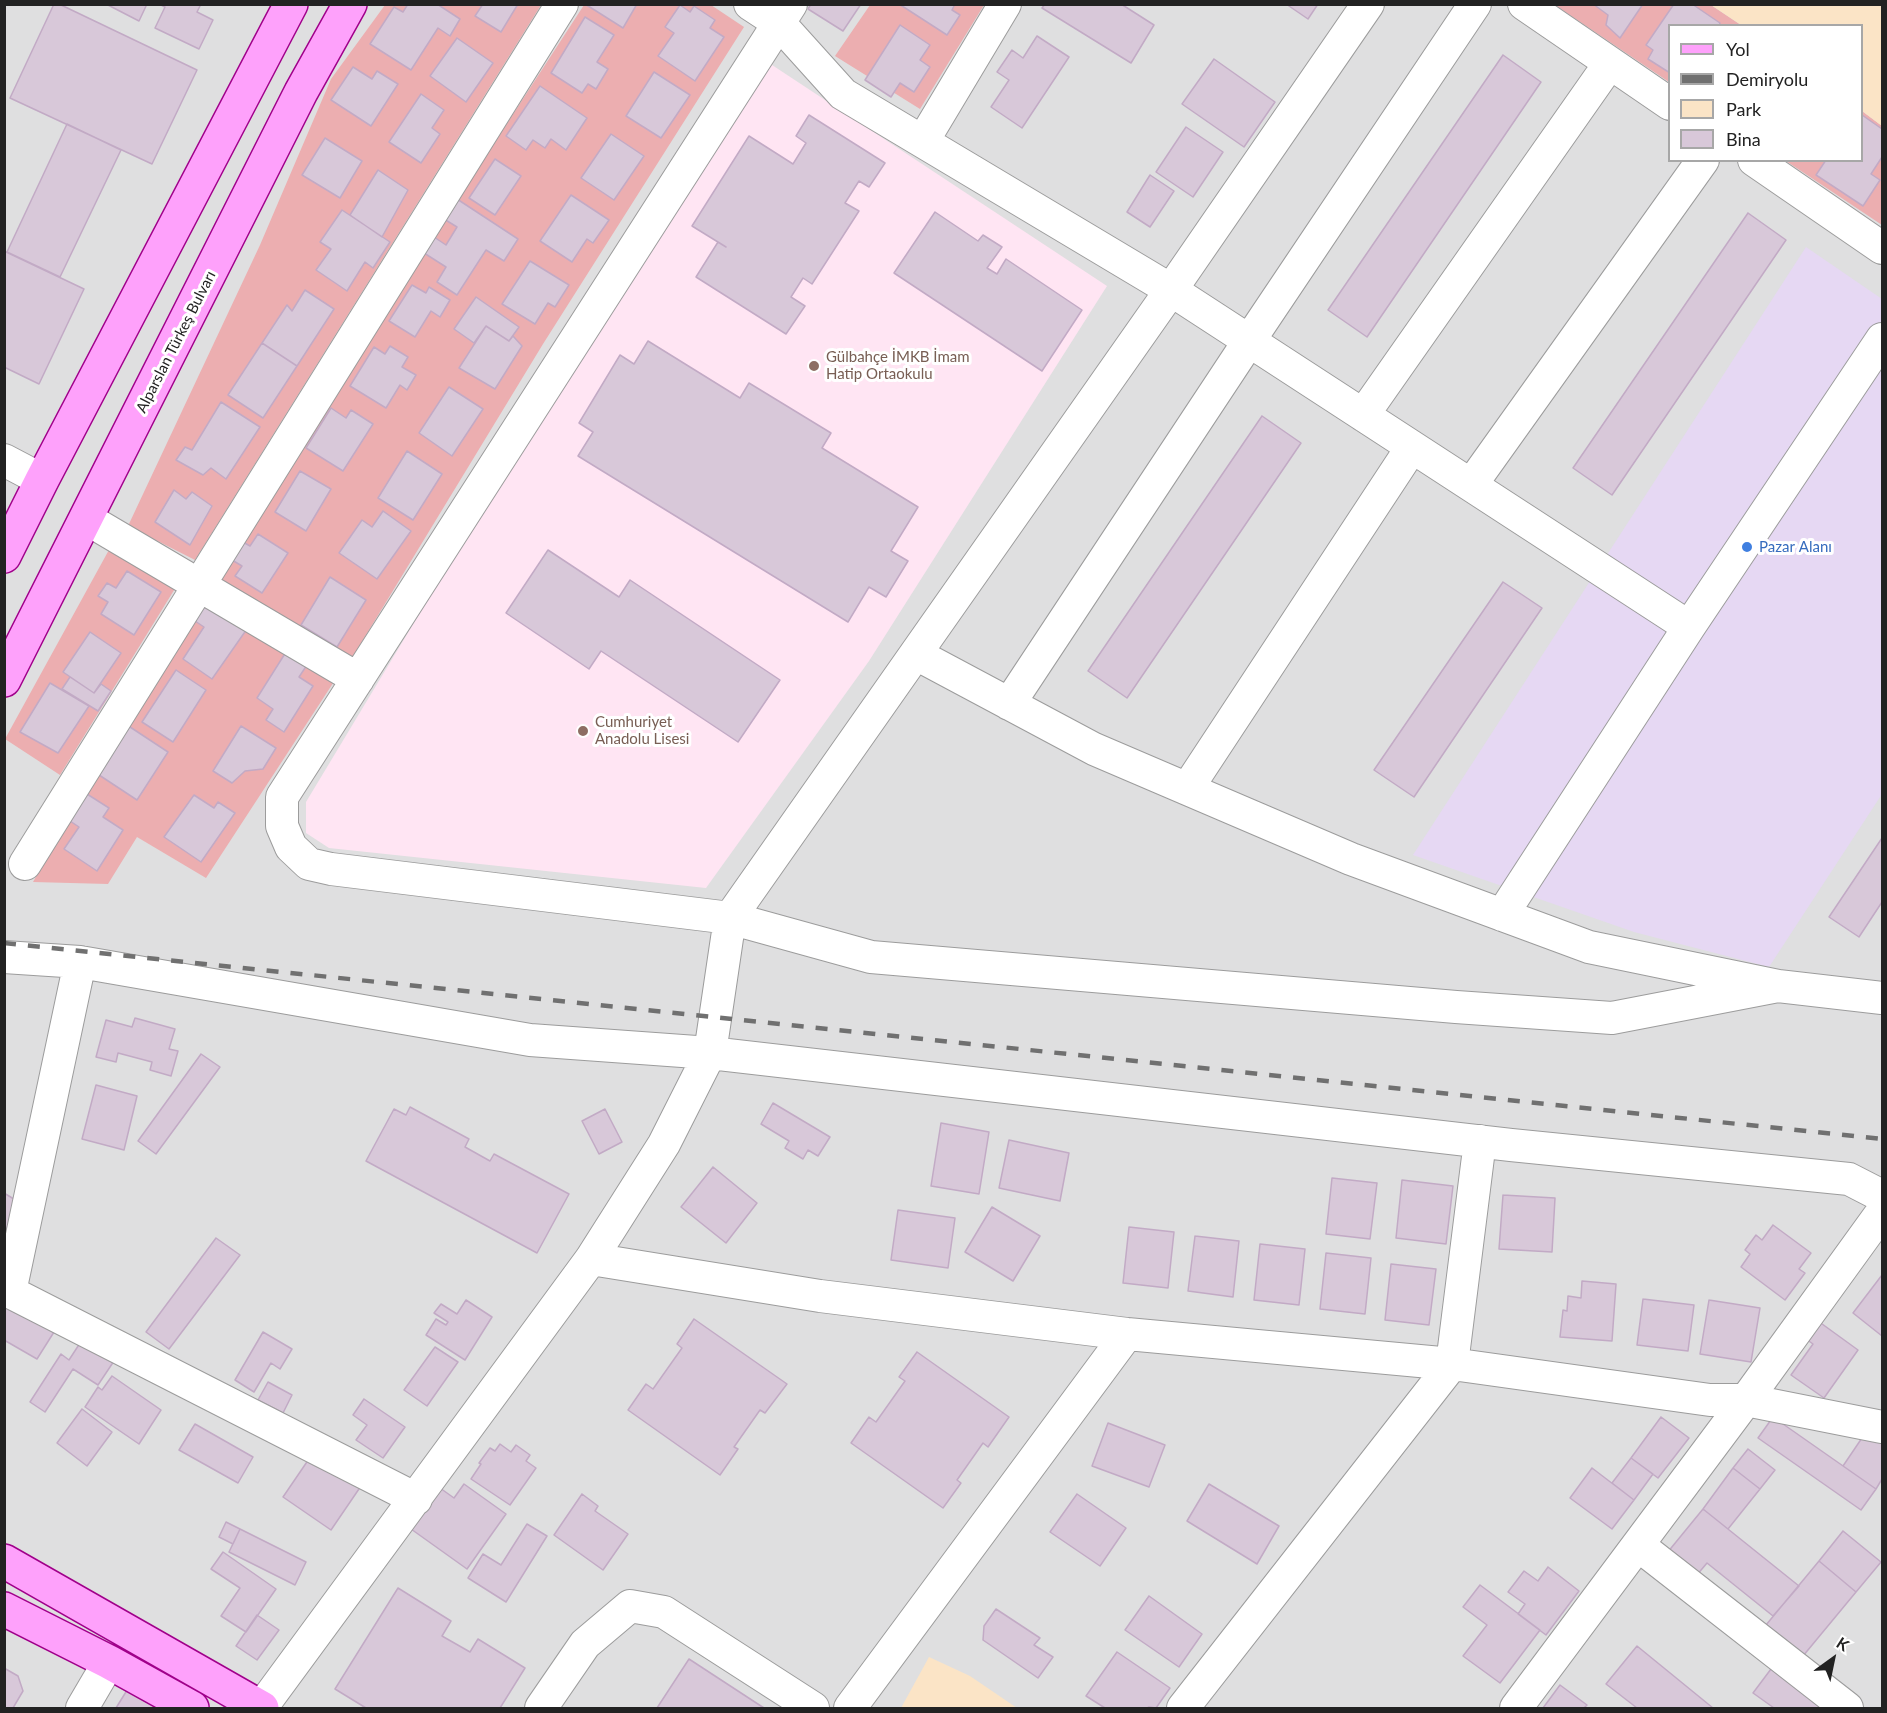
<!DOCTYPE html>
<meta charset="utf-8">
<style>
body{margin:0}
#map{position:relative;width:1887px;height:1713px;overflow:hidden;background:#f2e9f1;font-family:Lato,sans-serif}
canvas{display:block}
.frame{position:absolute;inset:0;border:6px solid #222;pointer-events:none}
.legend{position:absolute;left:1668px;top:24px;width:195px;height:138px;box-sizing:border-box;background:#fff;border:2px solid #a7a7a7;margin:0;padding:8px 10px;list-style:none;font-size:18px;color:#222}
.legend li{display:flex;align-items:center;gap:12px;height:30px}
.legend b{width:30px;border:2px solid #a7a7a7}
.north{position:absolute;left:1803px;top:1629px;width:60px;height:60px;-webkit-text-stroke:4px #fff;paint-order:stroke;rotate:33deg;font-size:16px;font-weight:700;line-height:24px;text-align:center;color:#222}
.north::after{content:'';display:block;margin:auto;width:21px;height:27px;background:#222;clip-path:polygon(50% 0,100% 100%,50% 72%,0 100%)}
</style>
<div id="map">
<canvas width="1887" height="1713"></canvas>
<div class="frame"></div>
<ul class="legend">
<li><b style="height:8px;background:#fea1fb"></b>Yol</li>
<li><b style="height:8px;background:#707070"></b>Demiryolu</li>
<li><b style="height:16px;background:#fbe4c6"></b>Park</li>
<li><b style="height:16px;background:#d8c8d9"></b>Bina</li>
</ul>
<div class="north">K</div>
</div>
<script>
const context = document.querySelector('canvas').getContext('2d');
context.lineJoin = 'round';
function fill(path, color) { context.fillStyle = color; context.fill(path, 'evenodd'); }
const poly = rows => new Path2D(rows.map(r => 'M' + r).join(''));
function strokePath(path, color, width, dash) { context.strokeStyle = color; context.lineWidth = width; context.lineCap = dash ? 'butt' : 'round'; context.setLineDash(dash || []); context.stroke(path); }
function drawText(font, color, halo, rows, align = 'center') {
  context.font = font + ' Lato,sans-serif'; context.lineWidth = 6; context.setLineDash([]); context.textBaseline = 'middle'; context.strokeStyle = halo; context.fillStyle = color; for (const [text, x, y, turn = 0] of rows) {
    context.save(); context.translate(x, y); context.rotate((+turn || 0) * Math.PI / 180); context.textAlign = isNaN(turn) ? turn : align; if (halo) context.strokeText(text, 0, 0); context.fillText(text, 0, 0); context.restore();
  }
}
fill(poly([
 [5,5,1882,5,1882,1708,5,1708],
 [1670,26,1862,26,1862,160,1670,160]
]), '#dfdfe0');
fill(poly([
 [1806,247,1882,299,1882,794,1769,967,1634,932,1413,855]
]), '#e6d8f3');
fill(poly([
 [766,61,1107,286,869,661,706,888,329,848,306,833,306,802,521,445]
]), '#ffe5f3');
fill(poly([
 [385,5,541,5,195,560,128,526,260,245,331,79],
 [584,5,711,5,744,27,543,344,352,658,216,582,374,328],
 [870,5,984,5,920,109,835,56],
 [1555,5,1711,5,1741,25,1670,26,1669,82],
 [1862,111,1882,126,1882,225,1786,161,1862,160],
 [110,548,176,587,60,775,5,739],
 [201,592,339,674,206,878,137,837,108,884,33,882,89,782]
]), '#ecaeb0');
fill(poly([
 [1711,5,1882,5,1882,126,1862,111,1862,26,1741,25],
 [929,1657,970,1676,1017,1708,901,1708]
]), '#fbe4c6');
const building = poly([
 [54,4,59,4,197,70,152,164,10,98,54,4],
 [106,4,147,4,139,21,106,4],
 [159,4,201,4,197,12,213,20,199,49,155,28,165,7,159,4],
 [408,4,437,4,460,19,450,36,438,28,411,70,370,44,394,7,403,12,408,4],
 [483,4,518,4,501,32,475,16,483,4],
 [585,4,637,4,623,28,585,4],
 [811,4,861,4,843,31,808,9,811,4],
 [899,4,955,4,952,10,960,15,947,35,899,4],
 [1045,4,1121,4,1154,25,1131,63,1042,8,1045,4],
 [1286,4,1318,4,1308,19,1286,4],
 [1593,4,1643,4,1620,38,1606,25,1608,15,1593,4],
 [1674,4,1692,4,1720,23,1719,26,1670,26,1670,73,1648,59,1653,50,1646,45,1674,4],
 [680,5,690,12,694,6,715,20,710,28,724,37,695,81,658,56,674,33,665,27,680,5],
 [585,17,614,35,597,62,608,69,596,89,588,84,582,93,551,73,585,17],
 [900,25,930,45,920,60,930,67,914,92,900,83,891,97,865,80,900,25],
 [1037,36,1069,57,1022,128,991,107,1009,80,997,72,1012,50,1023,58,1037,36],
 [457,38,493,63,466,102,430,76,457,38],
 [1503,55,1541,82,1367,337,1328,310,1503,55],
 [1214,59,1275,102,1244,147,1182,104,1214,59],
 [353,67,372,79,377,71,398,84,371,126,331,100,353,67],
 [654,72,690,95,661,138,626,116,654,72],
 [540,86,587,118,566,150,551,139,545,148,533,140,526,150,506,136,540,86],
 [421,94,444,110,432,128,440,134,421,163,389,142,421,94],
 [809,115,885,163,869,187,859,181,845,203,859,211,812,284,803,278,791,297,805,306,786,334,696,277,718,242,726,247,692,226,749,136,793,164,806,143,796,136,809,115],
 [1862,115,1882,129,1882,157,1871,174,1880,180,1863,206,1816,175,1826,160,1862,160,1862,115],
 [67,124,121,150,60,277,7,252,67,124],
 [1186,127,1223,152,1193,197,1156,172,1186,127],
 [611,134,644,156,614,200,581,178,611,134],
 [325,138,362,161,340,198,302,175,325,138],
 [495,159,521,176,495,215,469,198,495,159],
 [378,170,408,190,382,237,350,215,378,170],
 [1150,175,1174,191,1150,227,1127,212,1150,175],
 [571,195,609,220,593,243,587,239,572,262,540,241,571,195],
 [457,199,518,239,504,261,486,250,457,295,437,282,446,267,424,253,434,237,446,245,457,227,444,219,457,199],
 [342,210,390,242,373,268,365,262,347,291,316,270,331,249,320,242,342,210],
 [935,212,978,241,983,235,1002,247,987,268,997,274,1006,259,1082,310,1042,371,894,273,935,212],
 [1748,213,1786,240,1612,495,1573,468,1748,213],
 [4,251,84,289,39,384,4,367,4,251],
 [530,261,569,285,555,307,548,303,535,324,502,304,530,261],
 [412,285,426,293,429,287,450,300,440,317,431,311,415,337,389,321,412,285],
 [305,290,334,309,297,366,262,343,287,305,292,311,305,290],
 [476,297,519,327,509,341,486,326,474,343,454,329,476,297],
 [486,326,509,341,513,336,522,346,495,389,459,368,486,326],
 [648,341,740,398,749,383,831,433,822,448,918,507,891,551,908,561,886,597,869,587,848,622,578,456,593,432,579,423,620,355,634,364,648,341],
 [262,343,297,366,263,418,228,395,262,343],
 [390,346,408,357,402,367,416,375,407,390,400,385,386,408,350,386,374,347,385,354,390,346],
 [449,387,483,409,452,456,419,433,449,387],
 [221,402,260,427,226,479,211,468,203,475,176,460,185,447,192,450,221,402],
 [331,408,346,418,351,410,373,424,343,471,306,448,331,408],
 [1262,416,1301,443,1127,698,1088,671,1262,416],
 [407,451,442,474,413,520,378,498,407,451],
 [300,471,331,489,306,531,275,512,300,471],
 [174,490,186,499,192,492,212,506,190,545,155,522,174,490],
 [383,511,411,531,377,579,339,553,362,520,372,527,383,511],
 [258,534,288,553,262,593,235,576,242,566,232,560,243,542,250,546,258,534],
 [548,550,619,597,630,580,780,680,738,742,601,651,589,669,506,613,548,550],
 [127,571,161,592,134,635,101,614,108,602,98,596,107,583,116,588,127,571],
 [330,577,366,600,337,647,301,625,330,577],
 [1503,582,1542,608,1414,797,1374,770,1503,582],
 [204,600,249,626,212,679,183,659,204,627,192,619,204,600],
 [90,632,121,653,94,693,63,672,90,632],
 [286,652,307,665,299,677,313,686,284,732,266,720,273,709,257,698,286,652],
 [176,670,206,690,173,742,142,722,176,670],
 [70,677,94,693,101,684,111,691,98,711,62,689,70,677],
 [50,683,89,706,58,753,20,732,50,683],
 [127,725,168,752,137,800,96,773,127,725],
 [241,726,276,748,263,769,245,771,232,783,213,771,241,726],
 [87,794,109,808,103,817,123,830,97,871,64,849,79,827,70,821,87,794],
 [194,795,214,808,218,802,235,813,201,862,164,837,194,795],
 [1882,838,1882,902,1859,937,1829,917,1882,838],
 [135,1018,175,1029,169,1049,178,1051,171,1076,150,1070,152,1062,118,1053,116,1062,96,1057,106,1020,132,1027,135,1018],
 [201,1054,220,1067,156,1154,138,1141,201,1054],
 [96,1085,137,1096,124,1150,82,1139,96,1085],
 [773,1103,830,1137,818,1156,808,1150,803,1159,785,1148,789,1141,761,1124,773,1103],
 [410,1107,469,1139,465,1147,490,1161,494,1154,569,1194,537,1253,366,1161,394,1109,406,1115,410,1107],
 [605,1109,622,1142,599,1154,582,1121,605,1109],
 [941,1123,989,1132,979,1194,931,1186,941,1123],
 [1009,1140,1069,1153,1060,1201,999,1188,1009,1140],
 [713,1167,757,1203,726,1243,681,1207,713,1167],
 [1332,1178,1377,1183,1370,1239,1326,1234,1332,1178],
 [1402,1180,1453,1186,1446,1244,1396,1238,1402,1180],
 [4,1193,22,1204,4,1232,4,1193],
 [1503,1195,1555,1198,1552,1252,1499,1249,1503,1195],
 [992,1207,1040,1236,1013,1281,965,1252,992,1207],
 [898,1210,955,1218,948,1268,891,1260,898,1210],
 [1773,1225,1811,1253,1799,1269,1805,1273,1785,1300,1741,1267,1750,1254,1745,1250,1756,1235,1762,1240,1773,1225],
 [1129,1227,1174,1232,1168,1288,1123,1283,1129,1227],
 [1195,1236,1239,1241,1233,1297,1188,1291,1195,1236],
 [216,1238,240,1255,169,1349,146,1332,216,1238],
 [1260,1244,1305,1249,1299,1305,1254,1300,1260,1244],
 [1326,1253,1371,1258,1365,1314,1320,1309,1326,1253],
 [1391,1264,1436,1269,1429,1325,1385,1320,1391,1264],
 [1882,1275,1882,1336,1853,1313,1882,1275],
 [1582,1281,1616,1284,1612,1341,1560,1337,1563,1310,1567,1311,1568,1296,1581,1298,1582,1281],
 [1643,1299,1694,1305,1688,1351,1637,1345,1643,1299],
 [466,1300,492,1317,465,1360,426,1335,436,1319,446,1325,448,1322,434,1313,441,1304,457,1314,466,1300],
 [1709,1300,1760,1308,1751,1362,1700,1354,1709,1300],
 [8,1305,54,1332,37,1359,4,1340,4,1311,8,1305],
 [694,1319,787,1384,765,1413,760,1410,734,1447,738,1449,720,1475,628,1410,646,1384,653,1389,682,1348,677,1344,694,1319],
 [1818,1321,1858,1350,1824,1398,1791,1375,1813,1344,1806,1339,1818,1321],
 [263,1332,292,1349,280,1369,271,1363,254,1392,235,1380,263,1332],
 [82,1340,114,1361,98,1385,73,1369,45,1412,30,1402,61,1354,69,1360,82,1340],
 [435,1347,458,1362,427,1406,404,1390,435,1347],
 [917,1352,1009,1417,988,1447,983,1443,957,1480,961,1483,943,1508,851,1443,869,1417,876,1422,905,1381,899,1377,917,1352],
 [112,1376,161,1410,139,1444,85,1407,98,1387,102,1390,112,1376],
 [268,1382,292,1395,283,1413,258,1400,268,1382],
 [364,1399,405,1427,383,1458,356,1440,367,1425,353,1415,364,1399],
 [82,1409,112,1432,87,1466,57,1443,82,1409],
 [1661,1417,1689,1438,1658,1478,1631,1458,1661,1417],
 [1773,1417,1876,1489,1861,1510,1758,1438,1773,1417],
 [1108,1423,1165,1445,1149,1487,1092,1466,1108,1423],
 [195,1424,253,1457,238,1483,179,1450,195,1424],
 [1866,1432,1882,1443,1882,1479,1876,1489,1843,1466,1866,1432],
 [500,1444,511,1452,516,1445,530,1455,526,1461,536,1468,510,1505,471,1479,481,1464,479,1463,490,1448,495,1451,500,1444],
 [1748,1449,1775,1470,1760,1489,1733,1468,1748,1449],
 [313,1453,361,1486,331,1530,283,1497,313,1453],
 [1631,1458,1653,1474,1634,1500,1612,1483,1631,1458],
 [1592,1468,1634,1500,1612,1529,1570,1498,1592,1468],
 [1733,1468,1760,1489,1728,1529,1703,1509,1733,1468],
 [464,1484,506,1514,467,1569,411,1529,440,1488,454,1498,464,1484],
 [1209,1484,1279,1526,1257,1564,1187,1521,1209,1484],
 [582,1494,598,1506,595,1511,628,1534,603,1570,554,1535,582,1494],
 [1077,1494,1126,1528,1100,1566,1050,1532,1077,1494],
 [1703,1509,1799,1586,1773,1616,1707,1563,1696,1576,1667,1553,1703,1509],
 [226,1522,240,1529,233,1544,219,1537,226,1522],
 [527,1524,547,1536,506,1602,468,1578,483,1554,501,1565,527,1524],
 [240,1529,306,1562,295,1585,229,1552,240,1529],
 [1843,1531,1881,1562,1856,1592,1819,1561,1843,1531],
 [223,1552,276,1589,246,1632,221,1616,240,1588,211,1569,223,1552],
 [1819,1561,1856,1592,1803,1656,1766,1625,1819,1561],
 [1548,1567,1579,1591,1546,1635,1518,1614,1525,1604,1508,1592,1524,1571,1538,1581,1548,1567],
 [1480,1585,1540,1630,1500,1683,1463,1656,1487,1625,1463,1607,1480,1585],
 [398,1588,451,1621,442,1636,470,1652,478,1639,525,1668,500,1708,366,1708,335,1689,398,1588],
 [1149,1596,1202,1634,1179,1667,1125,1630,1149,1596],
 [996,1609,1040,1638,1034,1645,1053,1657,1038,1678,983,1640,984,1626,996,1609],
 [257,1615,279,1630,257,1660,236,1646,257,1615],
 [1637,1646,1713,1708,1637,1708,1606,1684,1637,1646],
 [1117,1652,1170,1688,1156,1708,1149,1707,1147,1708,1105,1708,1086,1696,1117,1652],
 [689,1659,764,1708,657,1708,689,1659],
 [1774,1665,1831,1708,1774,1708,1753,1693,1774,1665],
 [4,1668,18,1676,23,1691,13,1708,4,1708,4,1668],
 [1560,1685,1587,1705,1584,1708,1543,1708,1560,1685],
 [129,1687,157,1704,155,1708,116,1708,129,1687]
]);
fill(building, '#d8c8d9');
strokePath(building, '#c2aac5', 1.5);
const minor = poly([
 [750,4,779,23,843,94,1171,290,1689,627],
 [791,4,282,797,282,826,291,847,309,864,331,869,730,918,871,957,1456,1007,1612,1018,1778,986],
 [1524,4,1670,104],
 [923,141,1005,4],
 [1754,160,1882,248],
 [1363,415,1610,63],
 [4,460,42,480],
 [1471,485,1703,160],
 [87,519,358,679],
 [916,654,1094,749,1351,859,1589,947,1778,986,1882,998],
 [1009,704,1249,341,1475,4],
 [1187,789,1412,447],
 [25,864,562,4],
 [1502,915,1689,627,1882,339],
 [4,957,80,962,10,1292,416,1499],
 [80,962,530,1040,710,1053,1511,1145,1849,1179,1882,1196],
 [591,1259,820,1296,1127,1334,1452,1364,1710,1400,1746,1400,1882,1427],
 [1638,1545,1847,1708],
 [82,1708,109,1662],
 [261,1708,591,1259,664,1144,710,1053,730,918,1171,290,1368,4],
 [541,1708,585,1644,630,1606,664,1612,813,1708],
 [850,1708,1127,1334],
 [1183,1708,1452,1364,1480,1141],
 [1516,1708,1746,1400,1882,1212]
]);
const major = poly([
 [4,556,42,480,291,4],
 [4,680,301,92,350,4],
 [4,1561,262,1708],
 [4,1609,109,1662,192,1708]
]);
strokePath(minor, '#9c9c9c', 34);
strokePath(major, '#a0008a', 36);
strokePath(minor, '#fff', 32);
strokePath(major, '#fea1fb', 33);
strokePath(poly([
 [4,943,1882,1139]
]), '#707070', 4.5, [12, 12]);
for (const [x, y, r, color] of [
 [814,366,6,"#8d6e63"],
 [1747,547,6,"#3f7fe0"],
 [583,731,6,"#8d6e63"]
]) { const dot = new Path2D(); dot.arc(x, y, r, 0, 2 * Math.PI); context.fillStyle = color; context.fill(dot); strokePath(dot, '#fff', 2); }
drawText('15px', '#222', '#fff', [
 ["Alparslan Türkeş Bulvarı",176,342,-63]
]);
drawText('15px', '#785e54', '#fff', [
 ["Gülbahçe İMKB İmam",826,357],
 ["Hatip Ortaokulu",826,374],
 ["Cumhuriyet",595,722],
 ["Anadolu Lisesi",595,739]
], 'left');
drawText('15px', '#366cbe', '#fff', [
 ["Pazar Alanı",1759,547]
], 'left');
</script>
